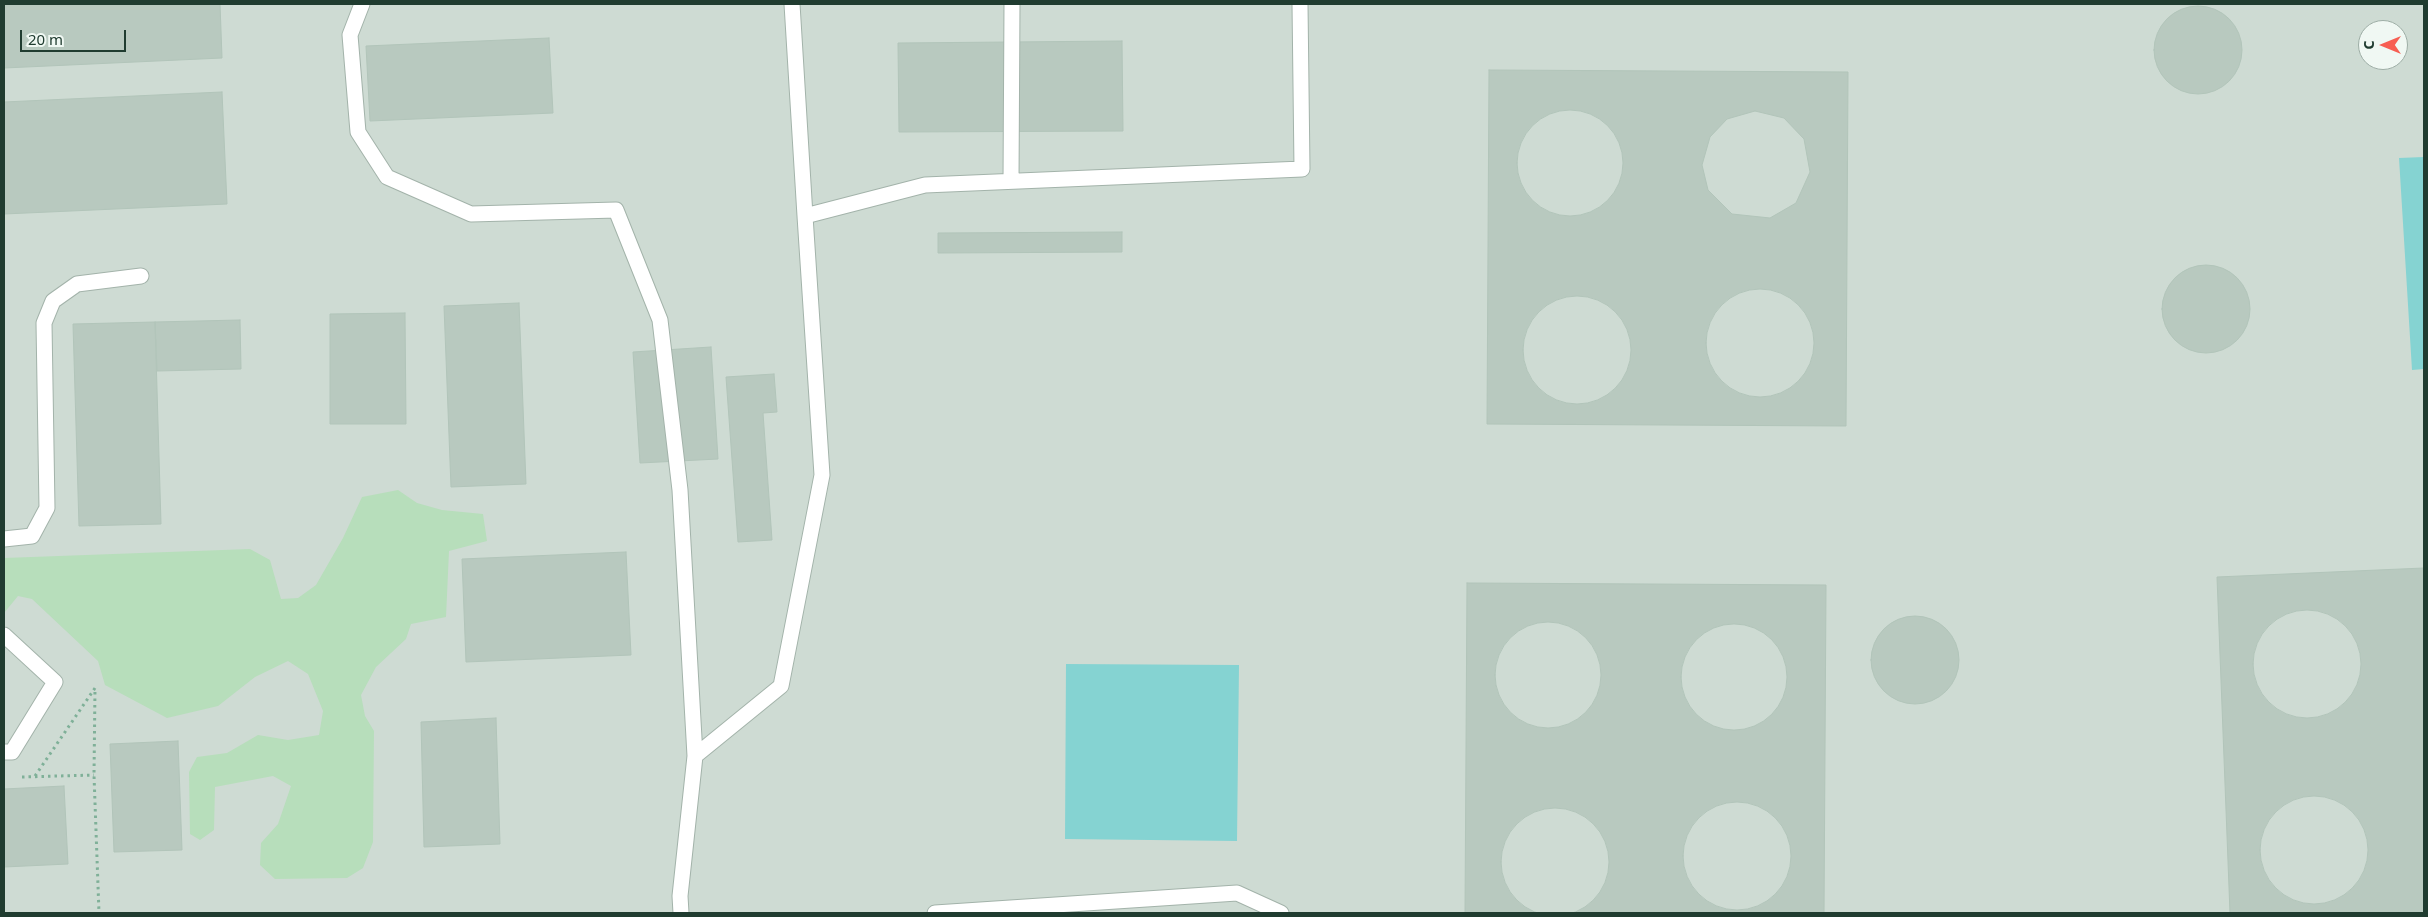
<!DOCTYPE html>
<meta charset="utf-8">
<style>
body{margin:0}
#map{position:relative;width:2428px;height:917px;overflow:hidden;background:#e0ebe4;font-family:"Noto Sans",sans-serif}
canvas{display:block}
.frame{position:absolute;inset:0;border:5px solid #203c30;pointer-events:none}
.north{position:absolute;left:2358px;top:20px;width:50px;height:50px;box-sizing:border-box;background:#f0f8f3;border:1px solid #9dada5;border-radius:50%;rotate:270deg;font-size:14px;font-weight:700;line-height:20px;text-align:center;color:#203c30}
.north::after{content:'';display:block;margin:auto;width:18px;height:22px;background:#f75e52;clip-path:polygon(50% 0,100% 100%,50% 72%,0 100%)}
.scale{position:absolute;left:20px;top:30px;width:106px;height:22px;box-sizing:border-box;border:2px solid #203c30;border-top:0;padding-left:6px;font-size:15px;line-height:18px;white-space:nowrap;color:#203c30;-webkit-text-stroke:4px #f0f8f3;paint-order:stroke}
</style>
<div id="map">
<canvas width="2428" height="917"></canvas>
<div class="frame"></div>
<div class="north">С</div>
<div class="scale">20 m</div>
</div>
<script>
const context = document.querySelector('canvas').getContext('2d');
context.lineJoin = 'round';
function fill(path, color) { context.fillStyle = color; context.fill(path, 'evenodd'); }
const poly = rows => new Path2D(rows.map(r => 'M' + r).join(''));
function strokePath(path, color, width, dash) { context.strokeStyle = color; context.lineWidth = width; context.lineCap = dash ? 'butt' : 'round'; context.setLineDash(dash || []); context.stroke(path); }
fill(poly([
 [4,4,2424,4,2424,913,4,913],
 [2368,30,2398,30,2398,60,2368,60]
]), '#cedbd3');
fill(poly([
 [398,490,417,503,442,510,483,514,487,541,449,551,446,617,411,624,406,639,376,667,361,695,365,716,374,731,373,842,363,868,347,878,275,879,260,865,261,843,278,824,291,786,273,776,215,787,214,830,200,840,190,834,189,772,197,757,227,753,258,735,288,740,319,735,323,711,308,674,288,661,255,677,218,706,167,718,105,685,98,661,32,599,18,596,4,613,4,558,250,549,270,560,281,599,298,598,316,585,343,538,362,497]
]), '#b7debb');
fill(poly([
 [2424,157,2424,369,2412,370,2399,158],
 [1066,664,1239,665,1237,841,1065,839]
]), '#85d3d2');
const building = poly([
 [4,4,220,4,222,58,4,68,4,4],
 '2154 50a44 44 0 1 1 88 0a44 44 0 1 1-88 0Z',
 [549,38,553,113,370,121,366,46,549,38],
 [1122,41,1123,131,899,132,898,43,1122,41],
 [1489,70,1848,72,1846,426,1487,424,1489,70],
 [222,92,227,204,4,214,4,102,222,92],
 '1517 163a53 53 0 1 1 106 0a53 53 0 1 1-106 0Z',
 [1755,111,1784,118,1804,139,1810,172,1796,203,1770,218,1732,214,1708,190,1702,165,1710,137,1727,119,1755,111],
 [1122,232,1122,252,938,253,938,233,1122,232],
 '2162 309a44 44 0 1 1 88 0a44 44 0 1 1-88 0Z',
 '1706 343a54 54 0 1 1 108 0a54 54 0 1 1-108 0Z',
 '1523 350a54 54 0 1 1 108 0a54 54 0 1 1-108 0Z',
 [519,303,526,484,451,487,444,306,519,303],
 [405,313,406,424,330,424,330,314,405,313],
 [240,320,241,369,157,371,155,322,240,320],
 [155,322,161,524,79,526,73,324,155,322],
 [711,347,718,459,640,463,633,352,711,347],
 [774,374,777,412,763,413,772,540,738,542,726,377,774,374],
 [626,552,631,655,466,662,462,559,626,552],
 [2424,568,2424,913,2230,913,2217,577,2424,568],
 [1467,583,1826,585,1824,913,1465,913,1467,583],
 '2253 664a54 54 0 1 1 108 0a54 54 0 1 1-108 0Z',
 '1871 660a44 44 0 1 1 88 0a44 44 0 1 1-88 0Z',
 '1495 675a53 53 0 1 1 106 0a53 53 0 1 1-106 0Z',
 '1681 677a53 53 0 1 1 106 0a53 53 0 1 1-106 0Z',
 [496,718,500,844,424,847,421,722,496,718],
 [178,741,182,850,114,852,110,744,178,741],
 [64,786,68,864,4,867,4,789,64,786],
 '2260 850a54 54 0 1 1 108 0a54 54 0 1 1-108 0Z',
 '1683 856a54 54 0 1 1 108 0a54 54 0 1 1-108 0Z',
 '1501 862a54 54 0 1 1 108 0a54 54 0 1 1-108 0Z'
]);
fill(building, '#b8c9bf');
strokePath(building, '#b2c5ba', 1);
const service = poly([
 [362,4,350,35,358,132,387,177,471,214,616,210,660,320,680,490,695,756,680,896,681,913],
 [792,4,805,216],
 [1011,181,1012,4],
 [4,539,32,536,47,508,44,323,53,301,77,284,141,276],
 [4,635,55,682,12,752,4,752],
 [695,756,781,686,822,475,805,216,925,185,1302,169,1300,4],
 [935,913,1237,893,1281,913]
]);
strokePath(service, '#a3b3aa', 17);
strokePath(poly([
 [35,776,95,688,94,775,99,913],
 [22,777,94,775]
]), '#7fb098', 3, [2.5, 4]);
strokePath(service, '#fff', 15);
</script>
